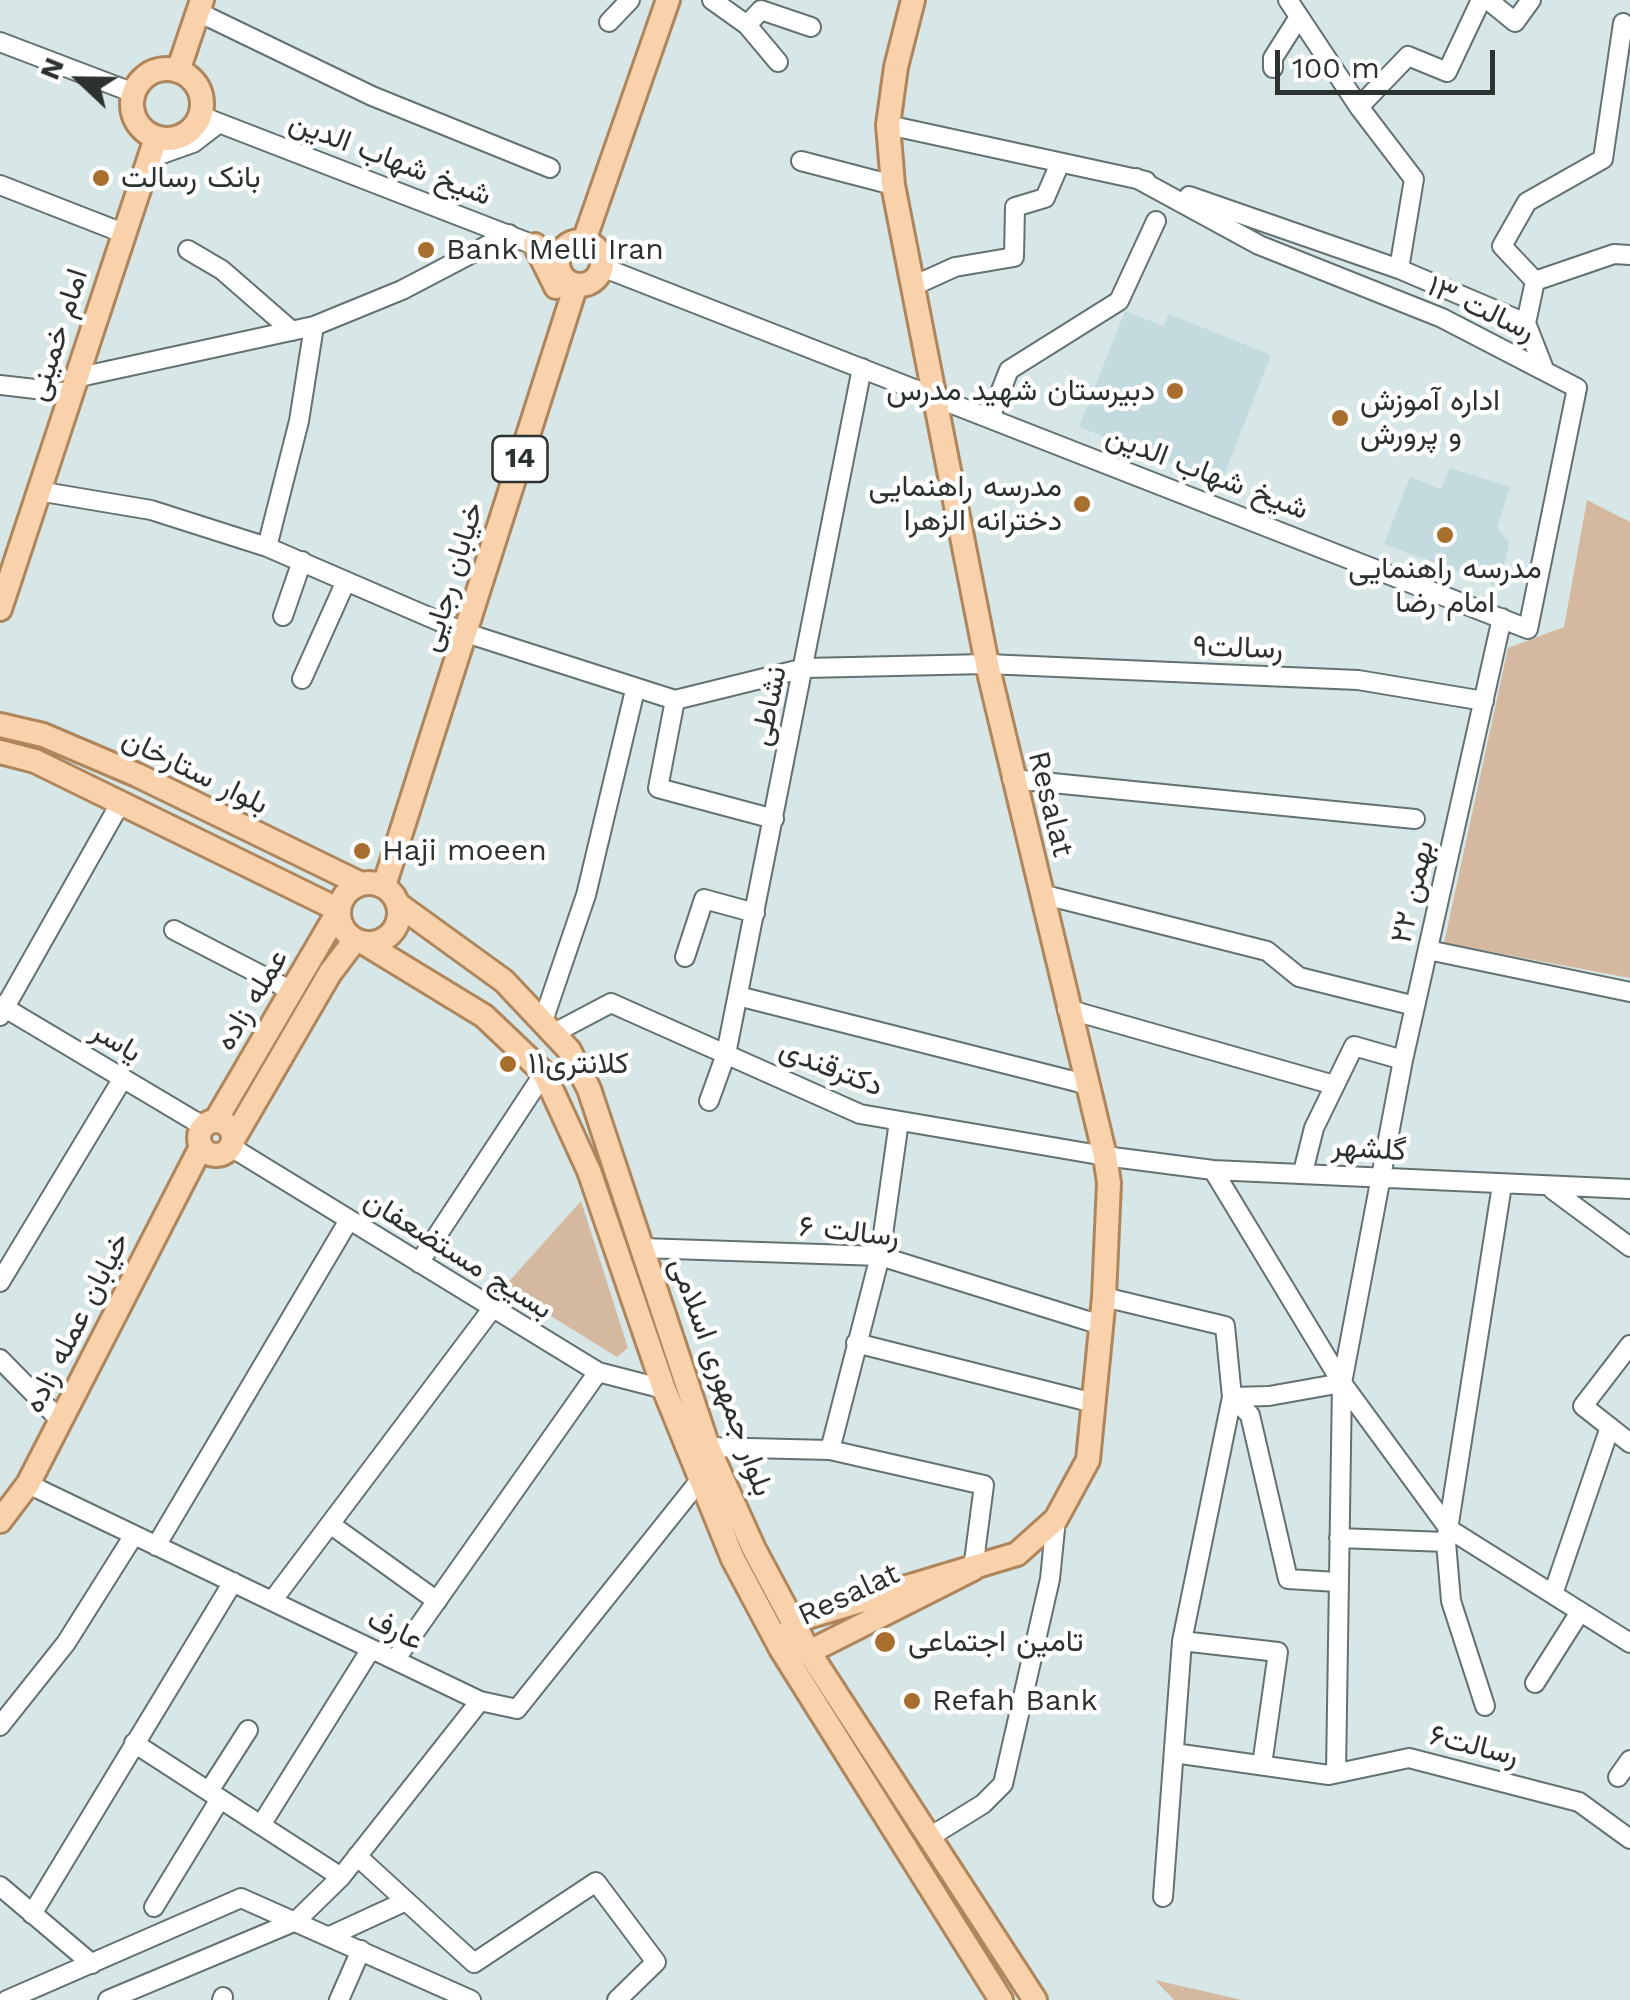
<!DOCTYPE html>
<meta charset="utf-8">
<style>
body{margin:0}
#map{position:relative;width:1630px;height:2000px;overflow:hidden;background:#d7e6e7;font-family:"Work Sans",sans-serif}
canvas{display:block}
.north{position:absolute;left:30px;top:30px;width:100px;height:100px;-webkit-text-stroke:8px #fff;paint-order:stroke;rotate:292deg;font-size:28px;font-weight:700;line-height:40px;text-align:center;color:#2c3232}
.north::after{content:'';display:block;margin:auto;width:35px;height:45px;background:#2c3232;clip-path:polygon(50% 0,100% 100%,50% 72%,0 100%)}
.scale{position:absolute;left:1275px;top:50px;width:220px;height:45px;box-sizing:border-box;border:5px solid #2c3232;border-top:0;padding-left:12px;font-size:30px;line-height:35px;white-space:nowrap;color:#2c3232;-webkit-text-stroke:8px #fff;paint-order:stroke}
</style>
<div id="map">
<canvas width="1630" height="2000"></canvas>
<div class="north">N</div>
<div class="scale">100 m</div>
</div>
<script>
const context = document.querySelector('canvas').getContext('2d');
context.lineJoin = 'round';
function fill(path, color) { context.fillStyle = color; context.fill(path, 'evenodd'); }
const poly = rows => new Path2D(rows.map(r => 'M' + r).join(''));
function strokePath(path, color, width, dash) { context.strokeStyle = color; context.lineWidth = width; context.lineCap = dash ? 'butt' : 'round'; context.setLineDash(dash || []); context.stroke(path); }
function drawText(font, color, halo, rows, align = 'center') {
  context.font = font + ' "Work Sans",Vazirmatn,sans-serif'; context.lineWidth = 9; context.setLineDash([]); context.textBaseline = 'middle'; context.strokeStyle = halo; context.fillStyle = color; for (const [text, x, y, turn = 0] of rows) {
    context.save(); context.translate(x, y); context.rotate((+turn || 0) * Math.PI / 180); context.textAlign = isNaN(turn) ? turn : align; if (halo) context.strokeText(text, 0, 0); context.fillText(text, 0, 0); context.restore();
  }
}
fill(poly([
 [1125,311,1163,326,1169,314,1271,355,1221,483,1079,427],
 [1450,468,1510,487,1497,527,1509,543,1499,587,1384,544,1410,477,1441,489]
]), '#c3dbde');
fill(poly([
 [1587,500,1630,522,1630,978,1444,943,1508,648,1564,627],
 [581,1201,628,1348,617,1357,504,1287],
 [1155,1980,1242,2000,1174,2000]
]), '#d4b9a0');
const minor = poly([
 [712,0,747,25,778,62],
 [1288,0,1359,107,1414,179,1399,269],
 [1488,0,1515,22,1531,0],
 [198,12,372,96,550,168],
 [609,22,630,0],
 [747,25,761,10,811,27],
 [0,42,134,93],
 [1273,68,1273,58,1299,17],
 [1359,107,1408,56,1447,72,1481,0],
 [201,116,560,255],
 [888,125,1146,181],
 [148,159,193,143,219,123],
 [801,161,893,185],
 [0,185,123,233],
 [1189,196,1399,269,1526,323,1544,369],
 [188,250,222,270,292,331],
 [602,267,1528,629,1577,388,1442,318,1259,245,1136,178],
 [1535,281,1502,246,1527,202,1603,159,1623,23],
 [913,286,955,267,1014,257,1015,207,1045,198,1060,163],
 [1526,323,1535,281,1614,254,1630,255],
 [75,378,314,326,402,290,509,234],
 [0,385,70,393],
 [990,418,1009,370,1119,301,1156,221],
 [38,491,151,510,267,547,466,633,675,700,805,668,987,664,1358,680,1484,701],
 [267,547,299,421,314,326],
 [283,616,302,561],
 [302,679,346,581],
 [675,700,658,788,774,819],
 [1012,779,1415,819],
 [1041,894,1267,951,1299,977,1415,1006],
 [174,930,292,991],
 [1428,950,1630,992],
 [685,957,704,899,755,913],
 [738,996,1085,1084],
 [0,1005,203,1126],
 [1067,1009,1334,1085],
 [0,1016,121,802],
 [543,1021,586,895,635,690],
 [556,1032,611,1003,860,1114,1105,1156,1213,1170,1630,1189],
 [709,1101,726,1054,862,368],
 [899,1121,880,1256,830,1450,984,1485,973,1569],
 [231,1147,598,1372,664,1389],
 [1213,1170,1342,1383,1449,1529,1630,1643],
 [1303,1172,1314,1128,1354,1046,1403,1060],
 [1553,1190,1630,1247],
 [642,1248,880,1256,1101,1325],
 [419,1263,544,1073],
 [0,1282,123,1078],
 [1104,1297,1225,1326,1232,1397,1182,1641,1163,1897],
 [856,1343,1094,1403],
 [1630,1345,1583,1406,1630,1443],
 [0,1359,61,1421],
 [1232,1397,1250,1415,1288,1579,1337,1582],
 [1232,1397,1269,1396,1342,1383],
 [708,1447,830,1450],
 [28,1484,480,1701,517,1709,700,1480],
 [330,1524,437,1601],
 [1339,1538,1446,1542],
 [156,1546,349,1220],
 [1553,1594,1610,1427],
 [272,1601,492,1309],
 [1182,1641,1278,1652,1262,1765],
 [395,1660,598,1372],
 [1535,1683,1580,1612],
 [1485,1706,1451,1601,1446,1542,1502,1185],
 [0,1726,66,1643,134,1535],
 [134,1743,341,1877],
 [1174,1753,1329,1775,1409,1758,1579,1802,1630,1839],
 [1336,1773,1342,1383,1403,1060,1502,618],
 [1618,1777,1630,1760],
 [209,1791,248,1730],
 [261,1825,371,1649],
 [928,1838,983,1804,1003,1784,1050,1579,1056,1519],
 [357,1856,474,1963,596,1882,656,1962,617,2000],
 [0,1886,92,1964],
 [154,1907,220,1799],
 [32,1914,233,1582],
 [330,1936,406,1901],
 [7,2000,241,1898,471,2000],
 [108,2000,296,1921,341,1877,480,1701],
 [222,2000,223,1997],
 [339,2000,361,1950]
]);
const major = poly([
 [913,0,896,67,888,125,893,185,987,664,1105,1156,1109,1183,1104,1297,1088,1460,1056,1519,1017,1554,794,1621,781,1649,809,1652,973,1569],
 '132 104a35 35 0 1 1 70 0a35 35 0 1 1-70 0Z',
 [178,71,202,0],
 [584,241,668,0],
 '558 263a22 22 0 1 1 44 0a22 22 0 1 1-44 0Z',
 [535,245,556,287],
 [0,609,156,138],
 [0,725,43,735,137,775,361,884],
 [0,752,35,761,339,910,216,1120],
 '339 913a30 30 0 1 1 60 0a30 30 0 1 1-60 0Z',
 [384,886,576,285],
 [399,905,504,981,569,1050,589,1089,708,1447,754,1549,809,1652,1035,2000],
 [366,944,484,1016,544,1073,589,1171,664,1389,733,1559,781,1649,1001,2000],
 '199 1138a17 17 0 1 1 34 0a17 17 0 1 1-34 0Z',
 [234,1138,330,973,355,940],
 [0,1521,28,1484,201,1147]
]);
strokePath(minor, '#637172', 22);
strokePath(major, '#af865c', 28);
strokePath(minor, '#fff', 18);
strokePath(major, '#f9d2ab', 22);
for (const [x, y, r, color] of [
 [101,178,10,"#a86e2e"],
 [426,250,10,"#a86e2e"],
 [1175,391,10,"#a86e2e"],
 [1340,418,10,"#a86e2e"],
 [1082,504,10,"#a86e2e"],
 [1445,535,10,"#a86e2e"],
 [362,851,10,"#a86e2e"],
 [508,1064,10,"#a86e2e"],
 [885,1642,12,"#a86e2e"],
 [912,1701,10,"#a86e2e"]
]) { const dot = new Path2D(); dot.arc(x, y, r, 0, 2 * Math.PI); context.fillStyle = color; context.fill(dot); strokePath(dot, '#fff', 4); }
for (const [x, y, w] of [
 [520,459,55]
]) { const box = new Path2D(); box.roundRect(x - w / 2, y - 23, w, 46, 8); context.fillStyle = '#fff'; context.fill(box); strokePath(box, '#2c3232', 2.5); }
drawText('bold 28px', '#2c3232', null, [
 ["14",520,459]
]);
drawText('30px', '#2c3232', '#fff', [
 ["شیخ شهاب الدین",390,159,21],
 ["رسالت ۱۳",1481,309,25],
 ["امام خمینی",58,335,-72],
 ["شیخ شهاب الدین",1207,473,21],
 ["خیابان رجایی",452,577,-73],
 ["رسالت۹",1238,648,2],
 ["نشاطی",769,706,-78],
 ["بلوار ستارخان",195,772,26],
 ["Resalat",1050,804,76],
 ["۲۲ بهمن",1413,892,-77],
 ["عمله زاده",252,1000,-59],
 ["یاسر",116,1042,31],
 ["دکترقندی",831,1068,22],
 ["گلشهر",1369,1149,4],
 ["رسالت ۶",849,1232,6],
 ["بسیج مستضعفان",458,1255,32],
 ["خیابان عمله زاده",77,1323,-63],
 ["بلوار جمهوری اسلامی",721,1377,70],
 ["Resalat",849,1595,-25],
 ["عارف",395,1630,26],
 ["رسالت۶",1474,1746,14]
]);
drawText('30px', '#2c3232', '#fff', [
 ["بانک رسالت",121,178],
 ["Bank Melli Iran",446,250],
 ["دبیرستان شهید مدرس",1155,391,"right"],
 ["اداره آموزش",1360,401],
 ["و پرورش",1360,435],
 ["مدرسه راهنمایی",1062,487,"right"],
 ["دخترانه الزهرا",1062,521,"right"],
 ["مدرسه راهنمایی",1445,569,"center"],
 ["امام رضا",1445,603,"center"],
 ["Haji moeen",382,851],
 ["کلانتری۱۱",528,1064],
 ["تامین اجتماعی",908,1642],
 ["Refah Bank",932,1701]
], 'left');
</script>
